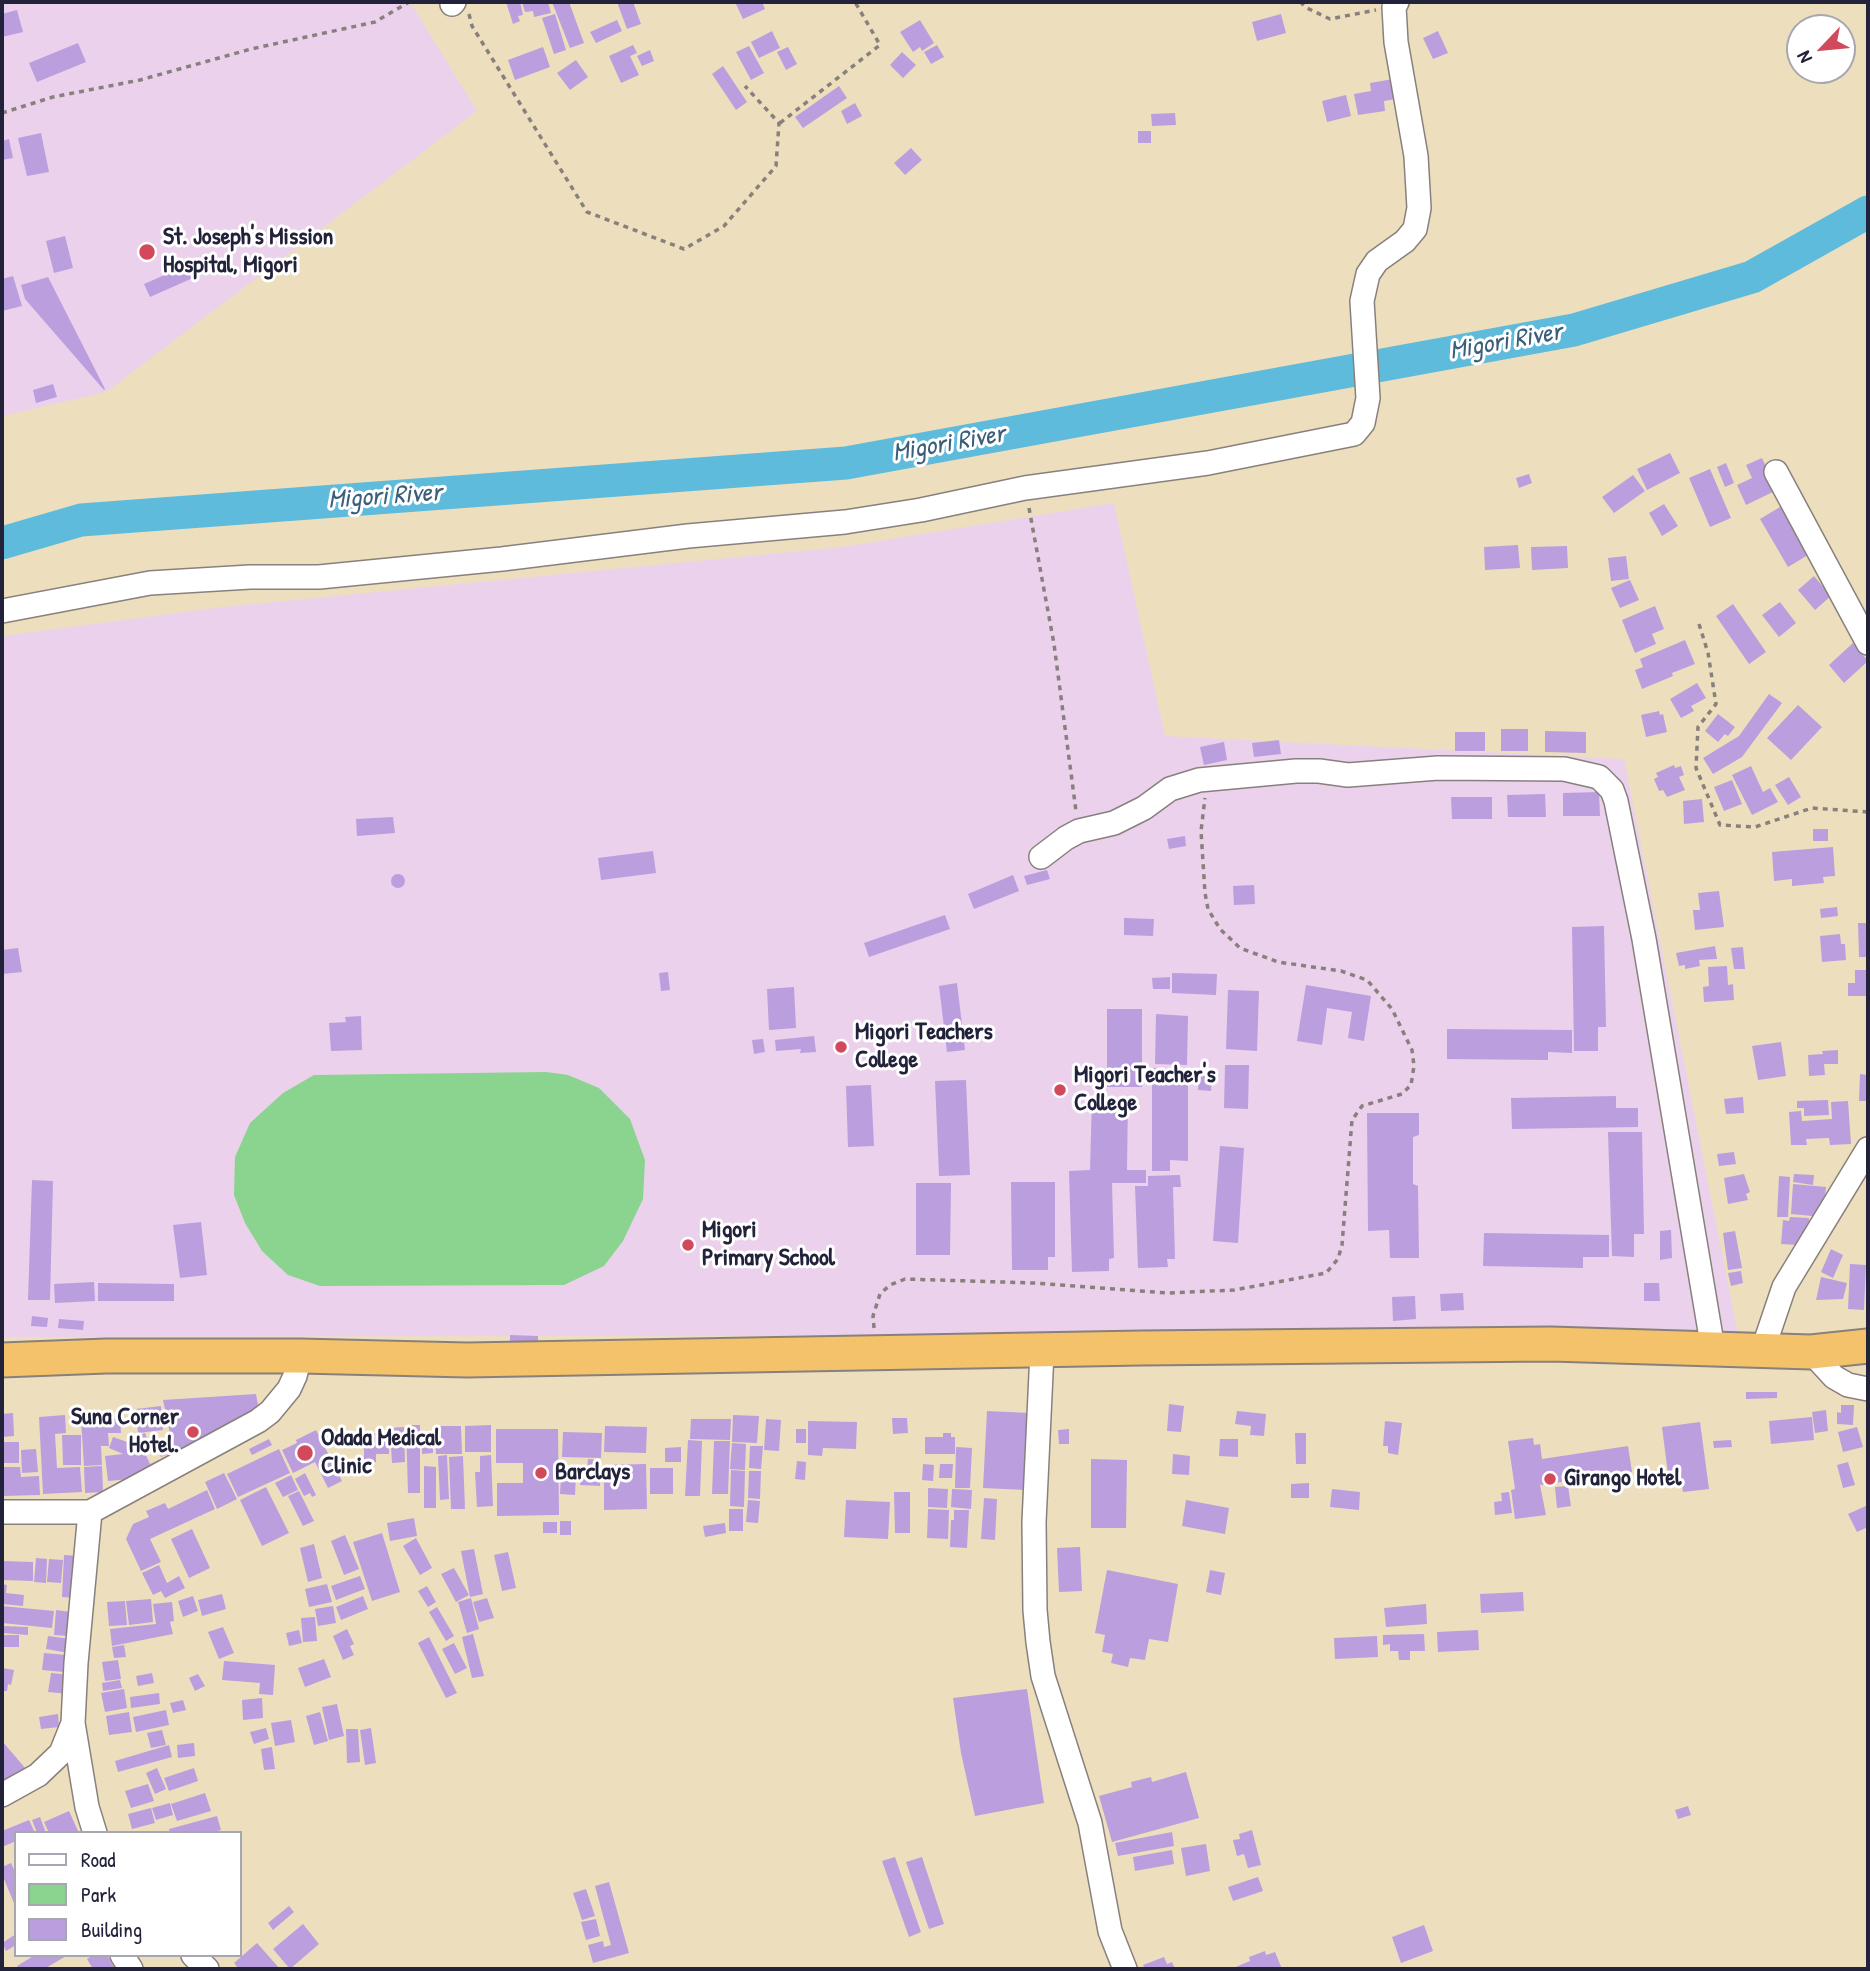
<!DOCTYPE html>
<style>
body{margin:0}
#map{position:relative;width:1870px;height:1971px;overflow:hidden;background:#eddfbd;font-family:"Patrick Hand",sans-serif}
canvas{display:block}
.frame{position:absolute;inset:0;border:4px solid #22223b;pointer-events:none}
.legend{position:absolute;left:14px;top:1831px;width:228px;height:126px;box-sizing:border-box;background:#fff;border:2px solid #a7a7b1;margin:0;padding:9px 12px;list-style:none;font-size:21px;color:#22223b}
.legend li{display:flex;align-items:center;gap:14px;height:35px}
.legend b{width:35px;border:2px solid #a7a7b1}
.north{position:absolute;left:1786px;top:14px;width:70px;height:70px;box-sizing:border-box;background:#fff;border:2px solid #a7a7b1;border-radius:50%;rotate:244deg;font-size:19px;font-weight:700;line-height:28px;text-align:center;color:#22223b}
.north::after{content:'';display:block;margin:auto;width:24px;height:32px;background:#d1495b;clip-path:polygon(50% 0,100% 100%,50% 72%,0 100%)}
</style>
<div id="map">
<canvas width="1870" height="1971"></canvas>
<div class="frame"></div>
<ul class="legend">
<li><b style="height:9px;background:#fff"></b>Road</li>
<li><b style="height:19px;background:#8ad490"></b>Park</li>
<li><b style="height:19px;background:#bb9ede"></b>Building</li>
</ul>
<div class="north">N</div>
</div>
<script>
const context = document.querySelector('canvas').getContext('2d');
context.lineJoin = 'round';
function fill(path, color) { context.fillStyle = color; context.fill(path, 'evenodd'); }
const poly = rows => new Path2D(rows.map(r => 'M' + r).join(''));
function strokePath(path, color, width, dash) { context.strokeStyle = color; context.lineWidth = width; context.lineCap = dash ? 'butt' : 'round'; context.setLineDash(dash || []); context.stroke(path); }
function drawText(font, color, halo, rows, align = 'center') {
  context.font = font + ' "Patrick Hand",sans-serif'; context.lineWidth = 6; context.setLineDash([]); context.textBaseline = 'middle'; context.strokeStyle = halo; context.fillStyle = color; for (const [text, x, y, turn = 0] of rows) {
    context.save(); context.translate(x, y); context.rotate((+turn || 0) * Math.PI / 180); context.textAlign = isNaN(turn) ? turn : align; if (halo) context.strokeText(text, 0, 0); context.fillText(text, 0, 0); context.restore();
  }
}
fill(poly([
 [2,2,410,2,477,111,106,392,2,416],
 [1114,503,1165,736,1624,759,1738,1334,2,1337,2,636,222,607,842,547]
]), '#ebd1ec');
fill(poly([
 [546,1072,568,1075,599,1088,630,1119,645,1160,643,1199,623,1241,604,1266,564,1285,320,1286,288,1275,262,1251,245,1223,234,1195,235,1157,250,1123,283,1093,314,1075]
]), '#8ad490');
strokePath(poly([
 [2,543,81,520,846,463,1574,330,1752,277,1868,212]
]), '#5ebbdc', 33);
fill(poly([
 [506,2,520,2,523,15,518,16,520,21,513,24],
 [522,2,548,2,551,13,534,17,533,11,525,12],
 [552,2,569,2,584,43,570,48],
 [617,2,633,2,641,24,627,29],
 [735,2,762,2,765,9,743,19],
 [17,10,23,32,2,37,2,14],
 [555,14,566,50,554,54,542,18],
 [1281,14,1286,33,1257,41,1252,22],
 [617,20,622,31,596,43,590,32],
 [920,20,934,43,922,51,920,47,913,52,900,32],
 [772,31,780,48,759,58,751,42],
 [1438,31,1448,53,1433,59,1423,38],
 [78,43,86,62,37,82,29,63],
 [633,45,637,53,630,56,639,75,621,83,609,56],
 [937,45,944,57,931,64,924,52],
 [749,46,764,73,751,80,736,52],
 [543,47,550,67,515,80,508,60],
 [788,47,797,64,786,70,777,52],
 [650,50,654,61,642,66,637,56],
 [902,52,916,65,903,78,890,65],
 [576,60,588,77,570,90,557,73],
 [723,66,747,102,736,110,712,74],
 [1393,79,1396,99,1384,101,1385,111,1358,115,1354,94,1371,91,1370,83],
 [839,86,847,98,803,128,795,117],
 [1346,95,1351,116,1327,122,1322,101],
 [855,103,862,116,847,124,841,111],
 [1175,113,1176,125,1152,126,1151,114],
 [1138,131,1151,131,1151,143,1138,143],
 [41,133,49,172,27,176,18,138],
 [9,139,13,158,2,160,2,141],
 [911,148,922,160,905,175,894,163],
 [65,236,73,268,54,273,46,241],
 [206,257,211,270,150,297,144,284],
 [13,276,22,306,2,311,2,279],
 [48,277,105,389,104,390,25,299,21,285],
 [53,384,57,397,36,403,33,390],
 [1670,453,1680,473,1647,490,1637,469],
 [1762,458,1777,490,1746,505,1737,485,1752,478,1746,465],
 [1726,463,1734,483,1725,487,1717,467],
 [1710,469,1731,518,1710,527,1689,478],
 [1529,474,1532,483,1519,488,1516,478],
 [1633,475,1645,491,1614,513,1602,497],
 [1664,504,1678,526,1662,536,1649,513],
 [1785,504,1813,552,1788,567,1760,519],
 [1518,545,1520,568,1485,570,1484,547],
 [1567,546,1568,568,1532,570,1531,547],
 [1626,556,1629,579,1611,581,1608,558],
 [1814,576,1831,596,1815,610,1798,590],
 [1630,580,1639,600,1620,608,1611,588],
 [1780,602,1796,623,1779,637,1762,615],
 [1733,604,1766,652,1749,664,1716,616],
 [1655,606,1664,629,1652,634,1656,644,1635,653,1622,620],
 [1685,640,1695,664,1672,673,1673,676,1642,689,1635,670,1643,667,1640,659],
 [1853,643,1868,661,1844,683,1829,665],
 [1697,683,1706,698,1691,706,1694,711,1681,718,1670,699],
 [1769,694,1782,703,1742,757,1713,774,1703,758,1739,736],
 [1798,705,1822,727,1791,760,1767,738],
 [1659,711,1660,715,1663,714,1667,732,1646,737,1641,715],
 [1718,714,1735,727,1728,736,1725,734,1718,742,1705,731],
 [1501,729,1528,729,1528,751,1501,751],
 [1545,731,1586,732,1586,753,1545,752],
 [1455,732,1485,732,1485,751,1455,751],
 [1279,740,1281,754,1254,757,1252,743],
 [1224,742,1227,760,1204,765,1200,747],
 [1674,765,1675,768,1681,766,1684,775,1679,777,1685,790,1667,797,1663,790,1659,791,1654,779,1658,777,1656,773],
 [1751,766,1763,792,1770,788,1778,802,1752,815,1732,775],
 [1789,777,1801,797,1788,805,1775,785],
 [1732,780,1742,804,1724,811,1714,787],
 [1599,792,1600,816,1563,816,1563,793],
 [1545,794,1546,817,1508,817,1507,795],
 [1451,797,1492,797,1492,819,1452,819],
 [1702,799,1704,822,1684,824,1683,801],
 [393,817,395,833,357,836,356,819],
 [1813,829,1828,829,1828,841,1813,841],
 [1185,836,1186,846,1169,849,1167,839],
 [1833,847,1835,876,1823,877,1824,883,1792,886,1792,879,1774,881,1772,852],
 [653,851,656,873,601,880,598,858],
 [1047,870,1050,879,1027,885,1024,876],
 '391 881a7 7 0 1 1 14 0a7 7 0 1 1-14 0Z',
 [1013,875,1019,891,974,909,968,894],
 [1254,885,1255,904,1234,905,1233,886],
 [1719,891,1724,927,1695,930,1693,910,1700,910,1698,893],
 [1837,907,1838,916,1821,918,1820,909],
 [945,915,950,929,869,957,864,943],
 [1124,918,1154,919,1153,936,1124,935],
 [1858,923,1868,923,1868,957,1859,957],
 [1604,926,1606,1027,1598,1027,1598,1051,1574,1051,1572,927],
 [1840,934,1841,944,1845,944,1846,960,1822,962,1820,936],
 [1715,946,1717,959,1699,960,1700,966,1685,969,1685,965,1679,966,1676,953],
 [1743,947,1745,969,1734,969,1731,948],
 [18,948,22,972,2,974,2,950],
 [1727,966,1728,985,1733,984,1734,1000,1704,1002,1703,987,1709,986,1708,967],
 [1855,970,1868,970,1868,996,1848,996,1848,983,1855,983],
 [668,972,670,990,661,991,659,973],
 [1172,973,1217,974,1216,995,1172,993],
 [1170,977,1170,989,1153,989,1152,978],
 [957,983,965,1050,947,1052,939,986],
 [1306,985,1371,996,1364,1041,1348,1038,1352,1012,1327,1008,1322,1045,1297,1041],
 [794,987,796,1028,769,1030,767,989],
 [1228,990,1259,991,1257,1051,1226,1049],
 [1107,1009,1142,1009,1142,1087,1107,1087],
 [1156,1014,1188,1016,1187,1065,1155,1064],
 [361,1016,362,1050,331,1051,329,1023,346,1022,345,1017],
 [1447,1029,1572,1030,1572,1053,1548,1052,1548,1060,1447,1059],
 [814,1036,816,1052,800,1053,801,1049,776,1051,775,1040],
 [763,1039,765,1052,754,1054,752,1040],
 [1781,1042,1786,1076,1758,1080,1752,1046],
 [1838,1050,1838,1064,1824,1064,1825,1075,1809,1076,1808,1055,1823,1054,1822,1051],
 [1225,1065,1249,1065,1248,1109,1224,1108],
 [1152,1068,1172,1068,1172,1079,1188,1079,1188,1161,1170,1160,1170,1171,1152,1171],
 [1860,1074,1868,1075,1868,1101,1859,1101],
 [1199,1075,1212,1076,1211,1091,1198,1090],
 [966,1080,970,1175,939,1176,935,1081],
 [871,1085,874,1146,848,1147,846,1086],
 [1616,1096,1616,1108,1638,1108,1638,1127,1512,1129,1511,1098],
 [1743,1097,1744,1113,1726,1114,1724,1099],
 [1092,1098,1128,1099,1127,1170,1146,1170,1146,1183,1112,1183,1114,1258,1109,1259,1109,1271,1072,1272,1069,1171,1090,1170],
 [1828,1100,1829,1115,1804,1116,1804,1108,1797,1108,1797,1101],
 [1848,1101,1851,1144,1830,1145,1829,1138,1806,1139,1807,1145,1791,1145,1789,1112,1801,1111,1802,1121,1832,1119,1831,1102],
 [1367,1113,1419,1113,1419,1135,1413,1137,1413,1184,1418,1186,1419,1258,1390,1258,1389,1230,1368,1231],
 [1608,1132,1642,1132,1644,1234,1634,1234,1634,1257,1612,1256],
 [1220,1146,1244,1148,1238,1243,1213,1241],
 [1734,1152,1736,1164,1719,1166,1717,1154],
 [1744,1174,1750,1192,1746,1194,1748,1200,1728,1204,1724,1178],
 [1794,1174,1814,1175,1813,1185,1793,1182],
 [1180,1175,1181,1187,1173,1187,1175,1259,1167,1259,1168,1267,1138,1268,1135,1186,1148,1186,1148,1176],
 [1779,1176,1790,1177,1788,1217,1777,1217],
 [32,1180,53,1181,50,1300,28,1300],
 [1011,1182,1055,1182,1055,1257,1048,1257,1048,1270,1012,1270],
 [916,1183,951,1183,950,1255,916,1255],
 [1793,1184,1826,1187,1823,1217,1791,1214],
 [1790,1217,1809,1218,1808,1241,1798,1240,1798,1245,1781,1244,1783,1220,1789,1221],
 [201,1222,207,1275,180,1278,173,1225],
 [1671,1230,1672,1258,1660,1260,1660,1231],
 [1735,1231,1742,1268,1728,1270,1723,1233],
 [1484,1233,1609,1235,1609,1257,1583,1257,1583,1268,1483,1266],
 [1831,1249,1843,1255,1833,1278,1821,1272],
 [1850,1264,1866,1265,1864,1310,1848,1309],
 [1741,1271,1743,1283,1731,1286,1728,1273],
 [1821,1277,1847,1283,1843,1299,1816,1300],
 [94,1282,95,1301,55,1303,54,1284],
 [98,1283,174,1284,174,1301,98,1301],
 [1644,1283,1659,1283,1660,1301,1644,1301],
 [1463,1293,1464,1310,1441,1311,1440,1294],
 [1415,1296,1416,1319,1393,1321,1392,1297],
 [32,1316,48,1318,47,1327,31,1326],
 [59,1319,84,1321,83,1330,58,1328],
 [510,1335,538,1336,538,1342,510,1342],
 [1746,1392,1777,1392,1777,1398,1746,1399],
 [256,1394,259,1411,174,1453,163,1400],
 [1169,1404,1184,1406,1181,1432,1167,1431],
 [1841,1405,1854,1405,1853,1425,1837,1424,1837,1412,1841,1413],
 [161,1406,163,1430,138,1433,136,1409],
 [1826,1410,1828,1431,1815,1433,1812,1412],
 [987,1411,1031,1413,1026,1490,983,1488],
 [1237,1411,1266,1414,1264,1436,1250,1435,1251,1426,1235,1424],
 [13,1413,14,1436,2,1437,2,1414],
 [65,1415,66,1433,55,1434,57,1468,80,1467,82,1492,43,1494,39,1417],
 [733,1415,759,1416,757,1443,732,1442],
 [1812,1417,1814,1440,1771,1444,1769,1421],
 [120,1418,121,1433,108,1433,109,1446,101,1446,102,1465,84,1466,81,1420],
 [892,1418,907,1418,908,1433,893,1434],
 [691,1419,731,1419,730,1440,690,1439],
 [766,1419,781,1420,779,1451,764,1450],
 [808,1421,857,1422,856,1449,823,1448,822,1456,808,1455],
 [1385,1421,1402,1423,1398,1455,1388,1453,1388,1446,1383,1446],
 [1700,1422,1709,1489,1683,1492,1681,1480,1669,1482,1662,1427],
 [406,1425,420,1425,420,1493,408,1493],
 [491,1425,491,1452,465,1452,465,1426],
 [435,1426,461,1426,462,1454,436,1454],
 [605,1426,647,1427,646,1453,604,1452],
 [404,1427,405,1462,392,1463,390,1428],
 [1857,1427,1863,1447,1843,1452,1838,1432],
 [496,1429,558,1429,559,1515,497,1516,497,1483,523,1483,523,1463,496,1463],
 [796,1429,806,1429,806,1443,796,1443],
 [1069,1429,1069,1444,1059,1444,1058,1430],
 [316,1430,342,1481,328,1488,315,1462,293,1473,282,1450,297,1443,296,1440],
 [563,1432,602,1433,601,1458,562,1457],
 [145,1433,148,1441,141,1444,150,1464,167,1457,169,1463,130,1479,108,1481,105,1456,123,1454,109,1448,113,1437,130,1443,128,1439],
 [364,1433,390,1433,389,1454,376,1454,376,1462,364,1462],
 [422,1433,433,1433,433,1453,422,1454],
 [943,1433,951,1433,951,1437,955,1437,955,1454,925,1454,925,1437,943,1437],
 [1295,1433,1306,1433,1306,1464,1296,1464],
 [62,1435,81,1435,81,1465,63,1465],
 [1533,1438,1534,1445,1540,1444,1542,1459,1628,1446,1632,1472,1540,1485,1546,1515,1515,1519,1511,1490,1515,1489,1508,1441],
 [166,1439,171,1453,161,1457,155,1443],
 [269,1439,272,1445,252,1455,249,1449],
 [1220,1439,1238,1439,1238,1457,1219,1456],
 [688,1440,702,1441,700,1496,685,1496],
 [1731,1440,1732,1447,1714,1448,1713,1441],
 [714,1441,730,1441,728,1494,712,1494],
 [2,1442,19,1442,19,1463,2,1463],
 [732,1443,746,1444,745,1470,730,1469],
 [750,1446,763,1446,761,1469,749,1468],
 [681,1447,681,1462,665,1462,665,1448],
 [956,1447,972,1448,970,1488,955,1488],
 [36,1449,38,1472,22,1473,21,1450],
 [279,1449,290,1473,238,1497,227,1474],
 [1173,1454,1190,1456,1189,1475,1172,1474],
 [447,1455,449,1499,440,1500,438,1456],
 [491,1455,493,1506,477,1507,475,1472,480,1472,480,1456],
 [463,1456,465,1509,451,1509,449,1457],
 [588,1459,601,1460,600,1486,580,1485,581,1472,587,1472],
 [1091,1459,1127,1460,1126,1528,1091,1528],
 [797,1461,806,1462,805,1480,795,1479],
 [1848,1462,1855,1485,1843,1488,1837,1465],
 [646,1464,647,1509,604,1510,604,1465],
 [923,1464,934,1465,933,1481,922,1480],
 [940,1464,953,1464,952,1478,939,1478],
 [102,1466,103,1492,85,1493,84,1467],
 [424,1466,436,1467,436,1508,424,1508],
 [2,1467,20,1467,21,1477,39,1476,40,1495,2,1496],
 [650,1468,673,1468,673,1494,650,1494],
 [731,1470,745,1471,744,1507,730,1506],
 [749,1471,761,1471,760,1499,748,1498],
 [224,1473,237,1499,217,1509,205,1482],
 [305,1473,316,1495,312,1497,310,1493,304,1496,295,1479],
 [291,1475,298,1490,283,1497,275,1483],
 [561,1475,576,1476,575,1495,560,1494],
 [1309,1483,1309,1498,1291,1498,1291,1484],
 [1568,1486,1571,1506,1557,1508,1555,1487],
 [266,1487,289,1533,262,1546,240,1500],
 [928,1488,948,1489,947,1508,928,1507],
 [952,1489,972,1490,971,1509,951,1507],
 [1332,1489,1360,1492,1359,1510,1330,1507],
 [207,1490,215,1509,150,1539,161,1562,141,1571,126,1539,133,1524,149,1517,146,1511,165,1503,168,1509],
 [299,1491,314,1521,303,1526,288,1496],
 [894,1492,910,1492,910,1533,895,1533],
 [1509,1492,1512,1513,1495,1515,1494,1502,1502,1501,1501,1493],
 [984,1498,997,1499,995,1540,981,1539],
 [748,1500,760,1501,758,1523,746,1522],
 [846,1500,890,1502,888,1539,844,1537],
 [1186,1500,1229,1508,1225,1534,1182,1526],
 [1868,1505,1868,1527,1857,1532,1848,1514],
 [729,1509,743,1509,743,1531,729,1531],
 [928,1509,949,1510,948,1539,927,1538],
 [954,1510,969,1510,967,1548,950,1547,951,1520,954,1520],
 [414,1518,417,1536,390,1541,387,1523],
 [560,1521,571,1521,571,1535,560,1535],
 [543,1522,557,1522,557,1533,543,1533],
 [725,1523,726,1533,705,1537,703,1526],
 [192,1529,210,1568,189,1578,171,1539],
 [382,1533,400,1592,372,1601,353,1542],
 [345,1535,359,1569,344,1575,331,1541],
 [416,1538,432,1568,420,1575,403,1546],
 [314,1544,322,1578,308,1582,300,1548],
 [1080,1547,1082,1591,1059,1592,1057,1548],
 [474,1549,483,1594,470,1597,461,1551],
 [508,1552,516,1588,502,1591,494,1555],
 [64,1555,78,1556,75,1598,62,1597],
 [36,1558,47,1559,46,1583,34,1582],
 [49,1559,63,1560,61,1583,47,1582],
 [2,1561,33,1562,33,1581,2,1580],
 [159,1565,167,1583,179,1576,185,1588,165,1598,161,1591,153,1595,142,1573],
 [454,1568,469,1595,456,1602,441,1574],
 [1107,1570,1178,1584,1168,1642,1149,1639,1145,1660,1130,1658,1128,1667,1111,1663,1113,1654,1102,1652,1105,1635,1095,1633],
 [1210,1570,1225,1573,1221,1595,1206,1592],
 [360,1576,365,1589,336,1600,331,1586],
 [2,1584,7,1585,6,1593,24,1595,23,1606,2,1604],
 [327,1584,332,1602,309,1607,305,1589],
 [427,1586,436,1602,428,1607,418,1591],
 [1523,1592,1524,1611,1481,1613,1480,1594],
 [222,1594,226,1609,202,1616,198,1600],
 [193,1596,198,1611,183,1617,178,1601],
 [363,1596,368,1609,341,1620,336,1607],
 [471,1598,479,1629,467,1633,458,1602],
 [487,1598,494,1618,479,1622,473,1602],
 [151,1599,153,1622,129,1625,126,1601],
 [125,1601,127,1625,109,1626,107,1602],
 [172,1602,174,1621,170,1622,173,1634,112,1646,110,1629,156,1624,153,1604],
 [1426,1604,1427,1624,1386,1627,1384,1608],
 [2,1606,54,1611,52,1628,2,1623],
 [333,1606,336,1623,318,1626,315,1609],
 [437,1607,454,1636,446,1641,429,1612],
 [56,1610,71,1612,69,1636,54,1635],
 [315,1617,317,1641,303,1642,301,1618],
 [2,1626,28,1627,28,1635,2,1633],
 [223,1627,234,1653,219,1659,208,1632],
 [347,1629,354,1644,350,1646,354,1655,343,1660,333,1636],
 [299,1630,302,1643,289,1646,286,1633],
 [1478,1630,1479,1650,1438,1652,1437,1632],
 [473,1634,484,1676,472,1678,462,1637],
 [1424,1634,1425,1651,1410,1651,1410,1660,1399,1660,1398,1651,1390,1651,1390,1644,1383,1645,1383,1635],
 [2,1635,19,1635,19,1647,2,1647],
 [48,1636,70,1639,69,1653,46,1649],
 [1377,1636,1378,1657,1335,1659,1334,1638],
 [429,1637,457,1693,446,1698,418,1643],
 [454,1643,467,1668,455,1674,442,1649],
 [124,1645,126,1657,114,1658,112,1647],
 [44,1653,66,1655,64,1672,42,1670],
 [324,1659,331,1677,305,1687,298,1668],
 [118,1660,121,1679,105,1681,102,1662],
 [224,1661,275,1665,273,1695,259,1694,260,1683,222,1680],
 [2,1668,14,1670,11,1685,8,1684,7,1691,2,1691],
 [51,1673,71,1675,69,1694,48,1692],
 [152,1673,154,1683,138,1686,136,1676],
 [198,1674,205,1686,195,1691,189,1678],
 [120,1680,122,1688,103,1691,102,1683],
 [124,1689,127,1708,105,1712,101,1693],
 [1027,1689,1044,1803,975,1816,961,1753,953,1698],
 [159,1693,160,1704,131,1708,130,1697],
 [262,1698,263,1718,243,1720,242,1700],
 [183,1700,186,1710,173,1713,170,1703],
 [337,1704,344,1736,329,1740,322,1707],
 [166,1710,169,1725,136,1732,133,1717],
 [129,1712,132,1732,109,1735,106,1716],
 [320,1712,328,1741,314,1745,306,1716],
 [58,1714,59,1727,41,1729,39,1717],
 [291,1720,295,1742,275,1746,271,1723],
 [266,1728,269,1739,254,1744,250,1732],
 [371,1728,376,1763,365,1765,360,1730],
 [346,1729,358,1729,360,1762,347,1763],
 [162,1730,166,1745,151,1748,147,1733],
 [2,1741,26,1769,2,1785],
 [194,1743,195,1756,178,1758,177,1745],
 [169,1745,172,1757,118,1772,115,1761],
 [272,1747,275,1769,264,1770,261,1749],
 [157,1768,166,1789,155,1794,146,1773],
 [194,1768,198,1781,169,1791,164,1778],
 [1186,1772,1199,1818,1112,1842,1099,1796,1132,1787,1131,1782,1151,1777,1152,1782],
 [148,1784,154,1801,131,1808,125,1791],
 [205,1793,211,1811,177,1821,171,1804],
 [170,1803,173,1815,156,1820,152,1808],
 [1688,1806,1691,1815,1678,1819,1675,1810],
 [151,1808,155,1823,132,1829,128,1814],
 [69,1811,79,1833,49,1833,44,1822],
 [217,1816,221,1830,210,1833,170,1833,169,1829],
 [40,1817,46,1833,37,1833,32,1820],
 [29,1820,35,1833,16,1833,16,1841,2,1847,2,1831],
 [1252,1830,1261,1865,1248,1868,1244,1854,1237,1856,1233,1840,1240,1839,1239,1834],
 [1172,1832,1174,1846,1118,1856,1115,1843],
 [1206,1844,1210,1871,1186,1876,1181,1848],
 [1172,1850,1174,1864,1135,1871,1133,1857],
 [895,1857,921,1932,909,1937,882,1861],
 [922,1857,944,1924,929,1929,906,1862],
 [11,1863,16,1874,16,1908,2,1874,2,1867],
 [1258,1877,1263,1891,1233,1901,1228,1887],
 [609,1882,629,1953,593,1963,588,1945,603,1941,604,1947,611,1945,595,1886],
 [586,1889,595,1916,582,1920,573,1893],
 [289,1906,294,1912,273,1930,268,1923],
 [596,1919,600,1936,586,1940,581,1922],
 [303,1924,319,1944,290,1969,273,1949],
 [1424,1925,1433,1951,1401,1963,1392,1937],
 [16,1934,16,1945,6,1951,2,1943],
 [257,1943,280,1969,239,1969,234,1963],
 [1265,1951,1266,1955,1275,1952,1282,1969,1231,1969,1250,1961,1249,1957],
 [35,1955,68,1955,44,1969,19,1969,17,1966],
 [93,1955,107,1955,115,1969,93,1969,87,1959],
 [1164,1957,1167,1964,1172,1962,1175,1969,1145,1969,1143,1965]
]), '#bb9ede');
const minor = poly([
 [452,4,454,2],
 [1776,472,1868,643],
 [2,611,150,583,250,577,319,577,502,559,688,536,845,522,921,510,1025,488,1208,463,1354,434,1363,423,1368,398,1362,301,1368,274,1377,261,1405,241,1415,229,1419,208,1416,156,1396,42,1394,7,1397,2],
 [1041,857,1066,838,1079,831,1114,823,1144,808,1170,789,1199,780,1296,771,1319,771,1348,775,1438,768,1564,769,1599,777,1612,790,1616,801,1644,939,1713,1349],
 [1763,1349,1784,1287,1868,1149],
 [1042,1352,1034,1522,1035,1610,1038,1642,1043,1676,1090,1823,1110,1931,1125,1969],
 [1811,1352,1834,1377,1848,1385,1868,1389],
 [2,1512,90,1512],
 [2,1795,38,1775,61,1753,73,1723],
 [95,1833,87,1807,73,1723,76,1663,90,1512,258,1421,270,1412,289,1389,295,1376,300,1356],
 [122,1955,131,1969],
 [193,1955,207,1969]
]);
const highway = poly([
 [2,1360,106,1356,300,1356,467,1360,1142,1348,1551,1344,1811,1352,1868,1346]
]);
strokePath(minor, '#88807c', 26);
strokePath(highway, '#88807c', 37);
strokePath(poly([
 [1300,2,1307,8,1330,19,1376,10],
 [469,14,472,26,587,212,684,249,724,226,776,166,779,123,745,86],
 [2,113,53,97,140,80,251,49,375,22,409,2],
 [780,123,880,45,855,2],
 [1029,508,1054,644,1076,811],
 [1699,624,1708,653,1716,704,1698,727,1696,768,1720,825,1755,827,1812,808,1868,812],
 [874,1328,873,1316,880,1294,890,1285,905,1279,1034,1283,1168,1293,1234,1290,1326,1273,1338,1259,1342,1245,1352,1120,1362,1106,1402,1094,1411,1085,1414,1066,1412,1050,1392,1009,1367,980,1341,971,1278,962,1240,948,1220,929,1208,909,1205,893,1201,831,1205,798]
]), '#88807c', 3.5, [5, 5]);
strokePath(minor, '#fff', 23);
strokePath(highway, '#f4c26a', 33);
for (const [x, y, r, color] of [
 [147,252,9,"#d1495b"],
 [841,1047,7,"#d1495b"],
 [1060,1090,7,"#d1495b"],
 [688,1245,7,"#d1495b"],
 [193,1432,7,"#d1495b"],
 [305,1453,9,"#d1495b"],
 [541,1473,7,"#d1495b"],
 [1550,1479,7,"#d1495b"]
]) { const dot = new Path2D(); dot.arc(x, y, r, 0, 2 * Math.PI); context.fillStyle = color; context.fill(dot); strokePath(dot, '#fff', 2.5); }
drawText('bold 24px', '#22223b', '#fff', [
 ["St. Joseph's Mission",163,238],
 ["Hospital, Migori",163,266],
 ["Migori Teachers",855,1033],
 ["College",855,1061],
 ["Migori Teacher's",1074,1076],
 ["College",1074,1104],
 ["Migori",702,1231],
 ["Primary School",702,1259],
 ["Suna Corner",179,1418,"right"],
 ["Hotel.",179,1446,"right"],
 ["Odada Medical",321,1439],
 ["Clinic",321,1467],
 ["Barclays",555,1473],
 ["Girango Hotel",1564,1479]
], 'left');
drawText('italic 26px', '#3a5f7b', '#fff', [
 ["Migori River",1506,342,-10],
 ["Migori River",949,444,-10],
 ["Migori River",385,497,-4]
]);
</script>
